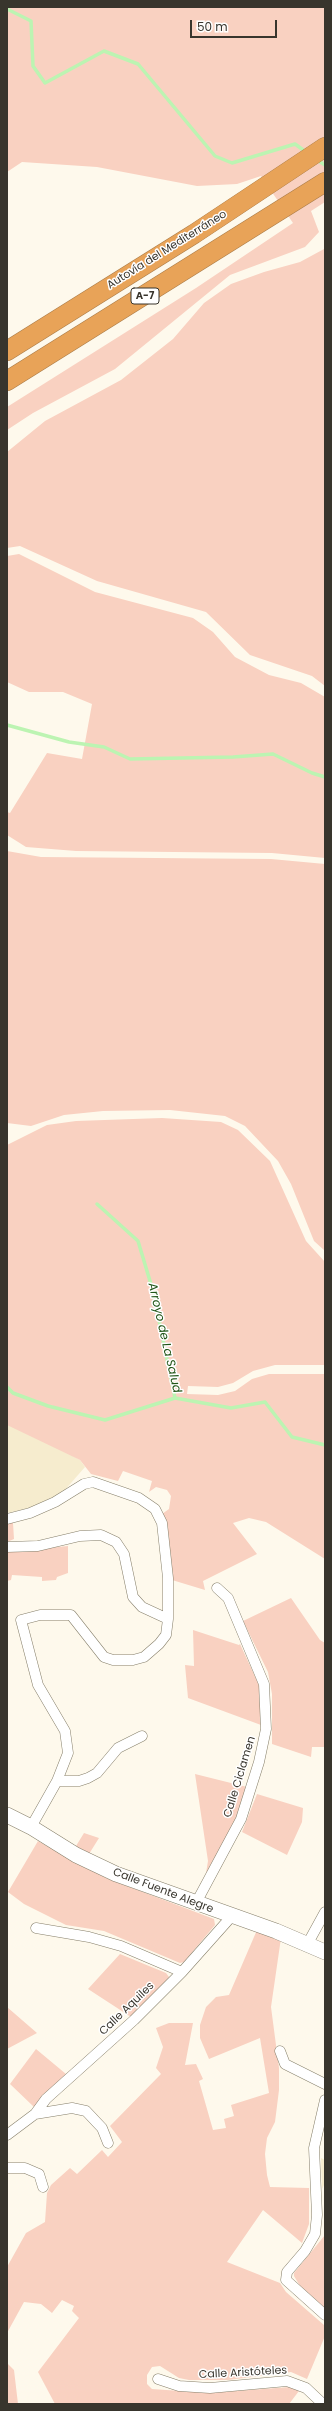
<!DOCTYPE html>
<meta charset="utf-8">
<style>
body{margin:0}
#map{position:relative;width:332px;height:2411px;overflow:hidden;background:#fef9ec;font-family:Poppins,sans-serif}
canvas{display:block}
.frame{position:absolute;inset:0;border:8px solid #38352d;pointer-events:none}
.scale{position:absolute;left:190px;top:20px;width:87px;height:18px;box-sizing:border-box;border:2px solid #38352d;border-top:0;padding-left:5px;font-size:12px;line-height:14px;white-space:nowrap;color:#38352d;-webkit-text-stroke:3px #fff;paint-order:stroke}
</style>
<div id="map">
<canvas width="332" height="2411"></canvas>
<div class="frame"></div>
<div class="scale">50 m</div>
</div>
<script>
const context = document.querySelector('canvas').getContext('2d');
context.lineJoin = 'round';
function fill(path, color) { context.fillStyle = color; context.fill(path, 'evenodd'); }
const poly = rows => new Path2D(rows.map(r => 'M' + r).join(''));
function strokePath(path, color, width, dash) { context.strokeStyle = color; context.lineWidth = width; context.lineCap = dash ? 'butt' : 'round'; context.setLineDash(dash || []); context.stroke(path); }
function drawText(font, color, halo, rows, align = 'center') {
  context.font = font + ' Poppins,sans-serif'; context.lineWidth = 3; context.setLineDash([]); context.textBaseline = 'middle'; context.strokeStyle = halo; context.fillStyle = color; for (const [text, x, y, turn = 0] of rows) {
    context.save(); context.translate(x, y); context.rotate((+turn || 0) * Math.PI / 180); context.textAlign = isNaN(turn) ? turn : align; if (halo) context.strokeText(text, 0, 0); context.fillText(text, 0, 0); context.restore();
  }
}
fill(poly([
 [8,1424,58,1448,80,1460,85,1467,64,1491,57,1495,33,1507,7,1513],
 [321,2158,325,2160,325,2183,322,2189]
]), '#f6ecce');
fill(poly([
 [7,7,325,7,325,202,311,211,319,232,305,247,230,275,115,369,33,413,7,430,7,407,196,288,293,223,261,176,237,184,197,186,97,167,22,162,7,172],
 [325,246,325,686,312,676,250,655,206,612,97,581,20,546,7,548,7,452,45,421,121,380,173,339,204,303,231,284,264,272,300,262,324,249],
 [19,554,95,592,193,618,213,632,235,657,269,675,301,683,325,697,325,858,272,853,76,851,26,847,7,835,7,812,10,813,47,753,82,759,92,704,63,692,29,692,7,682,7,556],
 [7,851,41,857,271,859,325,864,325,1251,314,1241,291,1184,278,1161,245,1126,225,1116,170,1110,103,1111,64,1115,31,1126,7,1123],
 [162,1118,221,1122,238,1130,270,1161,306,1241,325,1262,325,1365,275,1365,253,1371,233,1383,218,1387,188,1386,187,1394,218,1395,235,1391,252,1379,269,1374,325,1374,325,1559,266,1522,249,1518,233,1523,257,1554,203,1581,205,1590,172,1580,162,1514,169,1509,171,1496,167,1490,156,1487,149,1492,152,1481,123,1471,118,1481,91,1474,80,1460,7,1425,7,1145,47,1125,76,1121],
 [7,1522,13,1523,14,1539,7,1542],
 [68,1546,68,1573,57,1577,56,1580,42,1581,42,1577,12,1575,11,1580,7,1581,7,1552],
 [291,1598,320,1640,325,1643,325,1747,312,1747,311,1757,272,1744,272,1694,268,1672,243,1621],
 [193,1630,239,1645,240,1644,259,1685,261,1725,188,1698,185,1665,194,1666],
 [195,1774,247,1787,240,1812,206,1873,208,1861],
 [257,1794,303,1808,302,1822,287,1855,242,1832],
 [84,1833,99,1838,89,1854,76,1846],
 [38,1841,106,1878,214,1919,215,1925,184,1962,180,1963,104,1931,66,1925,24,1904,8,1892],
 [257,1930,281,1938,271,2007,279,2068,279,2090,275,2122,267,2138,265,2154,267,2175,270,2187,309,2188,309,2224,302,2243,263,2210,227,2262,280,2283,286,2292,324,2325,325,2336,307,2379,291,2372,228,2380,189,2380,179,2378,160,2366,152,2367,147,2375,147,2384,152,2389,209,2393,290,2387,299,2391,289,2404,55,2404,38,2372,79,2318,72,2311,74,2306,62,2300,52,2313,41,2304,24,2302,7,2333,7,2267,26,2233,45,2222,47,2193,51,2185,70,2168,77,2174,102,2150,108,2157,122,2142,110,2126,161,2074,156,2068,163,2047,156,2028,169,2023,193,2023,185,2065,196,2064,203,2079,199,2081,213,2130,226,2128,224,2119,234,2116,231,2105,269,2093,260,2038,209,2059,200,2038,200,2025,206,2007,216,1997,229,1995],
 [120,1954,166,1973,169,1977,165,1985,131,2017,88,1989],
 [7,2007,37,2033,7,2049],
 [36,2049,66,2074,34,2107,10,2084],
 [325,2235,325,2308,300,2286,294,2276,294,2273],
 [7,2363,14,2370,18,2404,7,2404]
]), '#f9d1c1');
strokePath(poly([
 [7,9,31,21,33,66,45,83,104,51,138,64,215,156,232,163,295,144,306,152],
 [317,160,325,165],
 [7,725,69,742,104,747,130,759,233,757,273,754,312,773,325,777],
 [97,1204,138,1241,153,1291,175,1398,231,1408,265,1402,292,1437,325,1445],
 [7,1387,13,1393,48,1406,105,1420,175,1398]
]), '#bcf4b2', 3.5);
const street = poly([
 [7,1519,30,1513,55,1502,84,1484,93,1482,139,1498,155,1509,162,1523,168,1578,168,1619,166,1635,159,1644,144,1657,133,1660,113,1660,104,1657,71,1615,40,1615,21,1620,38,1685,65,1731,68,1753,57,1781,31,1827],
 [7,1547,38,1546,80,1536,101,1535,116,1542,124,1554,133,1597,142,1607,168,1619],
 [57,1781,79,1781,88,1778,97,1773,118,1748,142,1736],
 [196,1903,241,1819,259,1762,266,1729,264,1684,228,1598,217,1588],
 [36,1928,89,1937,121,1946,182,1972],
 [308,1943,325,1912],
 [280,2051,285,2064,325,2084],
 [325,2100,314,2148,317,2215,315,2234,305,2251,287,2272,286,2280,325,2315],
 [35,2114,72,2108,86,2111,102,2128,108,2143],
 [7,2135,35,2114,46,2099,134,2020,182,1972,231,1917],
 [7,2168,25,2168,39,2174,43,2187],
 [158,2379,179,2386,210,2388,287,2381,306,2388,323,2404]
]);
const secondary = poly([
 [7,1815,31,1827,76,1855,116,1874,276,1931,325,1952]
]);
const highway = poly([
 [7,351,194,234,325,147],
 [7,381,325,182]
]);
strokePath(street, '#867f6a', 11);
strokePath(secondary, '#867f6a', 16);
strokePath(highway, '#aa7c49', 20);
strokePath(street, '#fff', 10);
strokePath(secondary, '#fff', 15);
strokePath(highway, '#e8a358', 19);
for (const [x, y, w] of [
 [145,296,28]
]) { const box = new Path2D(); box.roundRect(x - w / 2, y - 8, w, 16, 3); context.fillStyle = '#fff'; context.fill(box); strokePath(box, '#38352d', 1); }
drawText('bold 10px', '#38352d', null, [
 ["A-7",145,296]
]);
drawText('11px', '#38352d', '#fff', [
 ["Autovía del Mediterráneo",167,250,-32],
 ["Calle Ciclamen",240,1777,-73],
 ["Calle Fuente Alegre",163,1891,21],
 ["Calle Aquiles",127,2009,-44],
 ["Calle Aristóteles",243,2373,-3]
]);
drawText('italic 12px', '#215517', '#fff', [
 ["Arroyo de La Salud",164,1338,77]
]);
</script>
